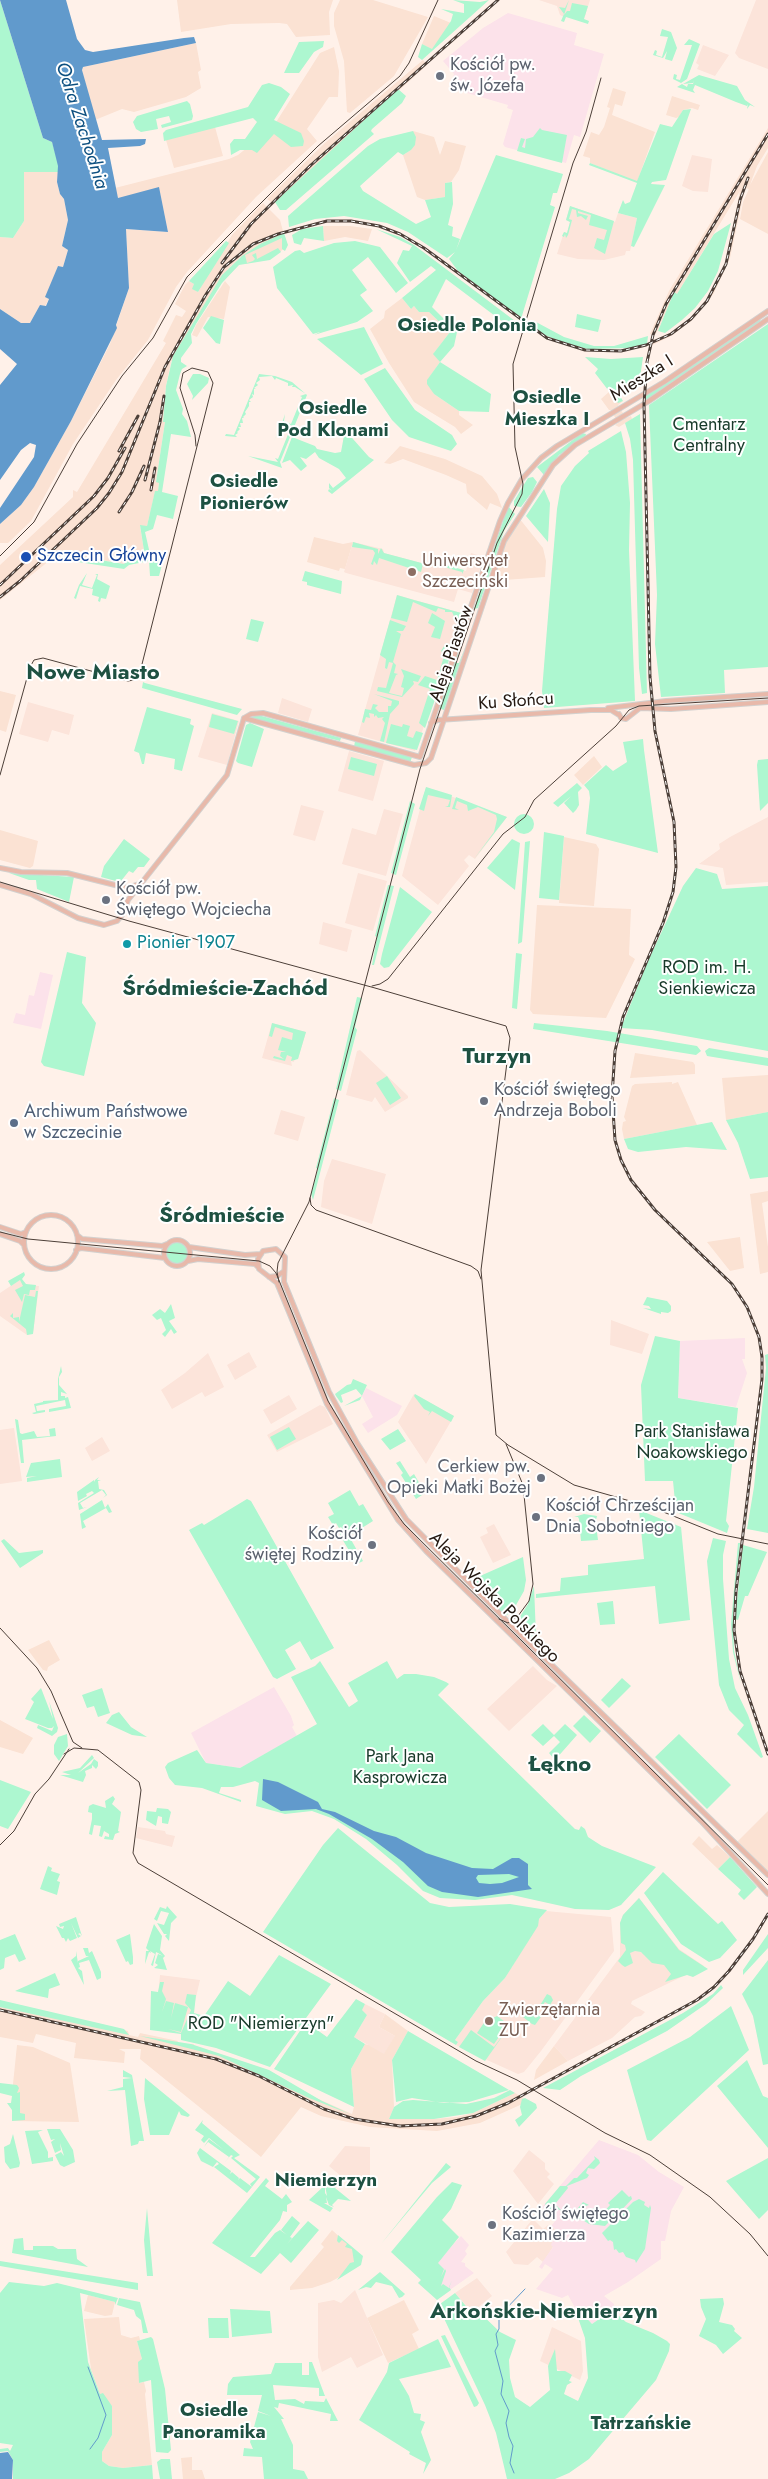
<!DOCTYPE html>
<meta charset="utf-8">
<style>
body{margin:0}
canvas{display:block;background:#fff1e9}
</style>
<canvas width="768" height="2479"></canvas>
<script>
const context = document.querySelector('canvas').getContext('2d');
context.lineJoin = 'round';
function fill(path, color) { context.fillStyle = color; context.fill(path, 'evenodd'); }
const poly = rows => new Path2D(rows.map(r => 'M' + r).join(''));
function strokePath(path, color, width, dash) { context.strokeStyle = color; context.lineWidth = width; context.lineCap = dash ? 'butt' : 'round'; context.setLineDash(dash || []); context.stroke(path); }
function drawText(font, color, halo, rows, align = 'center') {
  context.font = font + ' Jost,sans-serif'; context.lineWidth = 4; context.setLineDash([]); context.textBaseline = 'middle'; context.strokeStyle = halo; context.fillStyle = color; for (const [text, x, y, turn = 0] of rows) {
    context.save(); context.translate(x, y); context.rotate((+turn || 0) * Math.PI / 180); context.textAlign = isNaN(turn) ? turn : align; if (halo) context.strokeText(text, 0, 0); context.fillText(text, 0, 0); context.restore();
  }
}
fill(poly([
 [177,0,333,0,329,12,330,35,296,37,287,24,279,23,231,24,181,32],
 [340,0,373,0,428,17,394,76,350,113,347,112,344,61,334,26,334,13],
 [434,16,451,23,433,50,422,44],
 [196,43,201,70,198,72,201,88,186,97,134,112,122,109,95,120,82,70,83,67],
 [334,47,339,71,338,97,329,97,307,129,317,141,256,197,187,272,176,287,148,340,116,380,73,444,31,521,8,543,0,543,0,524,21,505,34,487,71,421,110,344,129,288,126,229,168,232,160,193,118,198,115,188,229,159,238,155,273,127,320,53],
 [423,60,427,65,274,204,267,199,326,142],
 [613,88,626,92,622,106,615,104,612,115,655,132,637,182,590,163,590,158,583,156,591,132,599,135,604,127,610,108,607,107],
 [672,96,700,105,698,110,692,108,683,110,679,117,676,118,666,115],
 [215,127,223,156,174,168,166,140],
 [768,128,768,148,757,166,750,185,768,152,768,234,740,219,743,202,749,189,745,188,730,258,714,293,690,322,669,337,652,345,653,342,672,332,690,319,704,304,717,284,727,257,740,191,677,294,674,293,658,330,655,335,650,334,669,291],
 [413,131,434,137,440,155,445,141,466,146,459,170,451,182,445,183,445,197,425,200,417,197,403,155,411,150],
 [24,172,58,172,57,182,60,194,64,199,68,220,62,246,68,250,63,267,58,266,46,297,49,299,45,306,40,305,30,323,21,323,0,309,0,237,13,238,24,221],
 [263,203,280,220,287,246,276,255,249,263,243,264,241,257,228,269,171,362,166,386,163,422,165,422,156,482,159,482,158,492,155,492,147,526,140,526,145,557,128,560,124,564,67,554,54,557,0,600,0,565,73,497,73,490,77,492,166,343,163,341,176,315,182,317,186,311,175,304,185,285,189,281,194,284,193,289,198,292,232,235],
 [323,226,350,226,372,229,368,241,345,237,324,241],
 [225,281,230,287,224,319,208,317,197,337,192,335,196,325],
 [402,298,411,309,414,306,419,312,429,312,450,332,434,353,440,362,428,379,434,394,459,411,459,415,473,425,461,434,455,427,414,402,389,363,370,329,384,318,385,311],
 [610,391,618,402,623,401,618,405,626,418,631,416,632,419,619,427,615,425,618,423,611,410,609,410,601,399],
 [400,446,445,459,482,476,497,494,502,508,490,503,487,510,467,493,466,484,446,475,403,459,390,464,384,463],
 [519,518,543,548,546,561,545,577,491,581,506,540],
 [314,537,343,544,353,542,345,569,340,568,339,571,307,562],
 [0,691,16,695,6,732,0,730],
 [594,756,602,767,583,785,574,775],
 [0,830,38,841,33,866,30,868,0,860],
 [564,837,596,844,599,849,594,906,559,903],
 [537,905,631,909,629,955,635,959,606,1018,533,1014,530,1010],
 [635,1053,693,1062,695,1065,695,1074,630,1078],
 [768,1075,768,1112,726,1120,722,1078],
 [672,1082,672,1084,678,1082,697,1125,624,1139,622,1129,623,1122,626,1121,624,1117,632,1086,635,1084],
 [768,1191,768,1201,762,1203,768,1247,768,1272,760,1274,750,1194],
 [740,1237,744,1268,730,1271,707,1242],
 [49,1640,60,1660,48,1667,47,1671,43,1670,28,1650],
 [0,1720,33,1738,23,1754,0,1747],
 [768,1811,768,1874,736,1843],
 [699,1836,712,1849,717,1845,730,1857,718,1869,692,1844],
 [0,2003,128,2031,129,2035,138,2037,140,2033,178,2041,177,2043,161,2040,175,2044,194,2044,193,2046,218,2054,352,2114,354,2107,351,2069,365,2044,368,2045,395,2036,379,2027,385,2014,408,2031,392,2060,394,2107,389,2119,434,2119,457,2117,473,2113,515,2093,529,2101,480,2123,437,2131,370,2127,321,2116,301,2107,261,2157,140,2059,141,2049,119,2049,125,2052,124,2063,74,2058,76,2043,36,2034,33,2043,0,2037],
 [17,2045,33,2047,70,2063,79,2122,13,2121,13,2084],
 [554,2046,568,2061,534,2080,536,2070],
 [332,2230,356,2252,357,2260,345,2274,330,2282,312,2288,290,2290,290,2287,324,2247,321,2244],
 [88,2295,115,2302,112,2315,105,2316,84,2311],
 [404,2300,419,2330,412,2334,419,2349,388,2363,367,2318],
 [119,2317,121,2335,131,2338,139,2336,140,2340,137,2341,142,2359,139,2383,144,2382,146,2391,145,2394,152,2465,123,2468,109,2466,102,2461,102,2452,112,2435,112,2406,100,2394,91,2369,84,2319],
 [192,2457,192,2470,202,2470,205,2479,183,2479,181,2458]
]), '#fbe2d3');
fill(poly([
 [539,0,590,0,585,16,572,12,564,17,560,15,557,6],
 [756,0,768,0,768,69,739,58,735,53],
 [703,45,729,55,715,76,697,69,699,65,696,63],
 [692,155,712,159,708,192,693,191,682,186],
 [570,206,615,222,618,213,637,218,630,251,626,251,625,255,604,260,578,259,557,254,564,232,567,233,570,222,566,220],
 [353,542,383,549,384,553,429,565,431,561,466,571,471,553,484,557,472,593,458,589,454,602,346,573,344,572],
 [397,595,465,614,415,751,358,735],
 [282,698,312,709,308,722,278,713],
 [28,702,74,715,69,735,52,730,48,742,19,734],
 [212,713,239,721,227,765,198,757],
 [349,751,384,761,373,801,338,791],
 [426,787,507,817,475,859,469,855,464,860,469,866,438,905,402,876],
 [301,805,324,811,315,841,293,835],
 [384,809,403,814,386,876,342,864,352,828,376,835],
 [768,817,768,882,726,885,723,868,699,864,720,849,719,844,730,837],
 [358,873,387,881,373,931,345,923],
 [323,922,352,930,347,952,319,944],
 [272,1023,306,1032,298,1059,295,1058,294,1062,291,1061,292,1066,262,1058],
 [360,1050,408,1096,408,1098,385,1112,375,1097,372,1102,346,1095,357,1051],
 [281,1110,305,1117,298,1141,274,1134],
 [332,1159,386,1174,372,1224,321,1207,324,1181],
 [21,1279,26,1285,39,1286,33,1333,27,1335,0,1316,0,1293],
 [611,1320,649,1334,642,1354,610,1345],
 [249,1352,257,1367,235,1380,227,1365],
 [208,1353,224,1387,205,1397,202,1392,172,1409,161,1390,185,1373],
 [414,1394,454,1416,426,1464,398,1422],
 [289,1395,297,1409,271,1424,263,1410],
 [320,1405,325,1407,333,1424,277,1452,267,1435],
 [14,1428,22,1481,0,1484,0,1430],
 [102,1437,110,1451,92,1461,85,1448],
 [494,1524,511,1555,493,1563,480,1537,488,1533,486,1528],
 [533,1666,547,1680,557,1686,509,1731,487,1709],
 [138,1827,165,1831,166,1834,175,1836,172,1847,136,1838],
 [639,1898,679,1949,704,1966,632,2001,631,2004,645,2012,641,2016,635,2017,612,2038,568,2061,554,2046,620,1957,620,1923,623,1915],
 [546,1911,611,1917,614,1951,541,2051,524,2072,518,2074,467,2051,456,2045,458,2042,455,2040,483,2001,505,1978,537,1926,539,1919],
 [160,1975,200,1980,193,2010,181,2034,167,2030,156,2015],
 [365,2004,385,2014,379,2027,395,2036,384,2054,354,2037,367,2015,361,2010],
 [345,2146,370,2147,370,2178,361,2189,355,2188,329,2166],
 [529,2150,545,2163,545,2169,550,2174,547,2177,554,2184,538,2204,513,2171],
 [531,2221,535,2221,543,2229,548,2225,557,2230,552,2242,553,2247,543,2262,537,2257,528,2265,514,2264,506,2252],
 [477,2278,492,2296,472,2312,455,2293],
 [355,2290,383,2355,357,2368,351,2357,322,2372,318,2357,318,2303,334,2300,341,2303],
 [552,2327,581,2341,583,2371,580,2380,540,2361]
]), '#fce4da');
fill(poly([
 [508,13,577,33,574,45,604,54,580,137,574,135,566,163,505,147,503,144,513,110,507,108,508,105,450,88,454,74,443,61,483,28],
 [40,972,53,975,41,1029,13,1023,16,1013,25,1015,29,995,34,996],
 [745,1338,745,1359,742,1359,747,1373,736,1407,678,1398,680,1341],
 [366,1388,402,1406,397,1415,368,1433,362,1424,373,1417,362,1396],
 [274,1687,291,1716,294,1725,292,1727,297,1736,240,1768,206,1763,191,1733],
 [599,2140,638,2155,659,2172,684,2187,671,2211,665,2241,661,2241,661,2259,628,2282,604,2296,614,2304,612,2310,592,2324,581,2312,578,2313,568,2295,562,2298,536,2289,553,2269,545,2264,542,2269,539,2267,553,2247,551,2245,557,2230,551,2226,556,2220,542,2207],
 [461,2236,469,2245,465,2251,467,2254,461,2262,465,2263,465,2266,474,2273,437,2299,418,2283]
]), '#fce2ea');
fill(poly([
 [0,0,43,138,52,142,59,166,58,172,24,172,24,221,13,238,0,237],
 [453,0,480,2,489,0,422,60,418,57,422,44,432,49,451,21,453,14,441,9,464,13,464,4],
 [569,0,564,15,567,11,570,11,572,3,588,6,584,19,589,21,588,24,566,17,564,22,561,21,564,14,559,7,565,8],
 [662,29,671,32,677,48,672,61,665,59,667,51,663,58,653,55,655,50,657,51,656,55,662,57,668,37,660,36],
 [689,39,700,44,687,79,681,83,673,79,674,74,677,75,676,79,680,80,692,45,684,45],
 [324,41,323,47,314,52,299,73,284,73,299,42],
 [699,75,737,86,745,100,755,107,750,105,747,109,748,104,747,106,736,102,695,85,693,90,695,93,677,87,682,84,692,90,687,87,688,84,693,84,694,80,693,83,683,84],
 [269,83,281,87,290,94,274,120,301,133,304,141,303,146,291,147,274,134,257,153,252,150,240,150,231,155,230,144,234,139,245,139,257,122,253,118,164,141,163,133,166,130,248,107,262,85],
 [398,89,406,96,402,103,372,129,371,131,374,134,286,210,280,210,275,202],
 [187,101,190,104,193,116,192,120,162,128,161,125,171,122,169,116,156,119,158,129,141,132,136,129,133,122,137,116],
 [691,109,666,180,652,182,651,184,665,185,634,247,631,246,637,218,618,213,623,200,625,204,630,202,637,183,589,165,590,163,637,181,660,124,672,127,683,110],
 [540,128,542,130,567,135,562,163,517,151,521,138,525,139,522,147,525,148,526,139,533,137],
 [413,131,416,137,415,145,411,150,403,155,398,152,360,186,363,191,416,224,431,217,425,200,445,197,445,183,452,182,453,204,448,225,453,227,452,236,460,239,456,250,496,155,563,174,557,193,553,193,550,205,555,207,521,319,458,271,449,259,455,252,447,258,408,232,387,223,344,216,315,219,289,227,288,216,368,146,380,139],
 [570,206,614,221,605,254,594,248,597,238,604,240,607,230,589,225,591,215,578,211,578,213,588,216,586,220,581,216,577,217,576,210,572,209,569,219,572,220,568,235,566,238,565,234,564,237,562,236,564,232,567,233,570,222,566,220],
 [731,223,718,271,708,291,695,308,682,320,665,333,658,331,674,292,677,294,714,234],
 [323,226,324,241,304,238,301,245,294,243,292,235,302,229],
 [376,229,400,237,414,245,519,324,515,331,446,279,432,307,457,332,454,346,440,362,491,394,489,412,459,411,434,394,427,384,427,380,440,362,433,354,450,332,429,312,419,312,414,306,411,309,402,298,436,270,431,266,410,282,397,263,403,250,409,251,412,246],
 [284,233,288,245,285,251,282,249,282,238,245,255,247,263,253,261,255,259,252,255,256,253,257,259,278,248,281,252,270,260,239,265,222,283,196,324,191,334,192,343,181,358,181,362,187,366,182,369,180,374,176,390,183,409,182,414,187,421,191,437,171,434,162,492,178,496,173,519,157,515,153,529,145,532,150,554,164,557,159,576,150,576,149,561,129,565,124,569,65,560,65,558,76,556,124,564,128,560,145,557,140,525,147,526,155,491,158,491,159,483,156,482,165,422,163,422,166,386,173,356,222,275,242,256,260,244],
 [226,241,229,243,198,292,192,289,194,284,189,281],
 [355,241,380,247,408,283,396,293,368,257,352,270,367,290,360,295,373,311,357,322,314,335,320,332,313,334,277,288,273,267,295,251,300,250,304,253,334,243],
 [577,314,601,320,598,332,575,327],
 [211,316,224,320,220,344,216,343,203,328],
 [759,319,761,321,646,400,646,395],
 [536,322,564,337,594,346,614,346,648,336,647,344,629,348,588,349,568,344,547,336,533,328],
 [768,324,768,667,724,670,725,693,661,697,655,644,657,595,649,405],
 [364,327,383,364,361,375,317,339],
 [585,357,611,359,643,357,639,385,627,387,618,393,623,401,618,403,595,373,598,369],
 [385,368,415,410,452,435,457,444,451,451,409,437,392,420,364,379],
 [193,374,200,374,209,378,208,383,192,400,193,396,187,384],
 [259,374,275,376,292,382,307,395,280,462,282,468,248,456,278,462,275,458,278,459,289,432,280,428,274,441,280,427,289,430,291,425,282,423,285,414,284,421,291,424,302,397,300,396,306,394,295,387,292,387,293,385,288,386,288,383,276,378,275,380,272,376,259,377,260,380,256,383,258,385,254,388,256,389,254,389,254,395,252,394,253,397,249,400,251,402,249,402,249,406,245,412,246,414,243,417,244,418,242,418,243,423,240,423,241,427,238,427,240,429,237,432,238,433,235,435,237,437,225,436,226,434,234,435],
 [640,414,647,693,642,694,639,668,633,460,630,439,625,423],
 [345,430,369,457,374,460,332,494,328,491,329,489,332,491,329,488,329,483,333,488,346,478,339,469,319,458,315,452,306,459,300,457,307,466,301,471,290,460,282,463,292,437,315,446,317,449,335,453,341,452],
 [621,431,626,452,630,503,629,550,635,701,544,708,542,691,546,641,557,509,561,486,575,466,589,453,588,451],
 [582,433,586,434,585,437,559,455,544,475,537,467],
 [533,477,537,482,532,492,521,507,514,506,514,501,523,486,528,478],
 [544,489,550,503,548,542,526,516],
 [508,506,515,514,504,531,478,608,474,609],
 [353,542,378,549,378,554,381,548,384,553,429,565,431,561,464,570,462,574,462,572,433,564,432,566,423,564,421,572,379,558,377,565,374,561,373,565,371,564,375,553,373,550,352,547],
 [305,571,342,581,341,594,307,585,307,582,302,581],
 [87,573,82,585,92,588,97,575,95,574,98,574,97,579,110,586,106,599,101,598,100,602,98,601,99,597,92,595,93,589,80,586,76,599,74,598,79,585],
 [397,595,414,600,465,614,463,620,455,618,452,612,445,612,445,610,438,608,436,612,413,602,407,622,391,618],
 [432,613,445,621,440,639,431,637,435,627,428,623],
 [251,619,264,622,258,642,246,639],
 [390,620,406,626,403,631,396,631,401,634,393,662,396,665,394,673,398,674,396,675,389,693,402,696,404,688,401,687,404,676,401,669,421,676,418,682,413,681,414,684,402,697,377,691,378,687,386,688,393,663,389,662,387,669,385,668,386,659,380,655],
 [461,642,456,663,459,663,466,645,444,710,438,708],
 [446,643,454,646,425,728,419,723,430,689,418,685,425,676,437,680,444,656,441,655,443,653,441,651],
 [143,682,145,683,242,709,237,715,142,688],
 [374,694,399,701,399,704,390,714,384,742,380,741,385,723,382,719,384,717,378,718,376,715,374,717,374,714,369,713,370,718,366,717,364,723,362,722,365,709,371,710,373,704,378,705,375,708,379,712,388,712,388,706,391,706,392,701],
 [147,707,191,719,190,724,194,726,182,771,174,769,175,759,146,753,144,764,142,764,139,753,134,751],
 [212,714,238,721,234,734,209,727],
 [258,715,341,738,340,741,249,718],
 [250,723,264,729,252,767,238,763,236,761,246,725],
 [391,724,402,727,403,724,410,726,407,736,413,738,416,731,423,733,417,750,386,743],
 [643,739,644,750,658,853,586,834,590,798,589,791,584,785,606,765,613,771,627,762,623,742],
 [355,741,412,757,410,763,354,747],
 [351,757,377,764,374,776,348,769],
 [768,759,768,803,760,811,757,765,758,760],
 [577,783,582,788,578,792,579,805,576,810,573,813,564,803,571,796,558,807,553,803],
 [426,787,452,795,450,807,445,807,448,806,450,800,428,795,424,811,419,809],
 [456,797,507,817,474,859,494,832,497,819,496,815,478,807,468,811,467,805,457,801,455,808,459,810,452,809],
 [410,801,415,804,396,875,391,873],
 '514 824a10 10 0 1 1 20 0a10 10 0 1 1-20 0Z',
 [544,832,564,836,559,900,539,898],
 [124,839,150,859,144,867,138,867,133,873,129,871,121,881,123,883,101,877,104,866],
 [512,839,520,843,515,890,487,868],
 [530,841,522,942,518,944,525,842],
 [696,868,717,874,722,889,768,886,768,1051,652,1030,621,1028,648,961,683,886],
 [9,873,74,877,69,902,37,889,36,880,29,880],
 [388,885,394,886,374,965,372,965,377,937,375,936],
 [400,887,432,912,389,967,384,968,380,964,382,954],
 [67,952,86,957,82,1003,96,1023,84,1076,44,1066,41,1062],
 [516,953,522,954,517,1009,512,1008],
 [357,997,362,998,355,1027,357,1030,341,1091,336,1089],
 [272,1023,306,1032,298,1059,291,1061,292,1057,287,1055,285,1061,273,1058,274,1056,284,1059,280,1056,281,1052,286,1052,278,1050,282,1037,292,1040,293,1033,275,1027,272,1037,269,1036],
 [534,1023,607,1031,697,1046,701,1051,696,1055,533,1029],
 [709,1048,768,1058,768,1066,707,1056,705,1051],
 [387,1076,401,1098,390,1105,376,1083],
 [334,1098,339,1100,313,1200,311,1194,318,1169,316,1168],
 [768,1112,768,1177,750,1179,738,1143,726,1120],
 [712,1122,727,1150,686,1147,638,1152,628,1149,624,1139],
 '166 1253a11 11 0 1 1 22 0a11 11 0 1 1-22 0Z',
 [24,1272,25,1275,22,1279,26,1284,36,1285,35,1290,30,1290,29,1295,24,1294,22,1302,15,1290,23,1286,20,1280,11,1286,8,1281],
 [36,1291,38,1291,33,1334,27,1335,26,1329,10,1316,13,1313,13,1318,19,1317,19,1322,25,1295,35,1297],
 [647,1297,667,1301,671,1306,671,1311,668,1313,661,1312,661,1314,643,1308,651,1309,649,1306,643,1305],
 [171,1304,175,1318,169,1321,177,1332,174,1334,171,1329,165,1337,162,1334,166,1330,161,1318,157,1320,152,1315,160,1309,165,1313],
 [655,1336,680,1341,678,1398,738,1408,726,1521,729,1526,727,1533,676,1512,673,1481,645,1481,641,1385],
 [768,1354,768,1533,747,1529,754,1487,766,1368,765,1355],
 [61,1366,62,1372,59,1377,59,1385,67,1394,61,1392,61,1396,65,1396,65,1398,68,1397,71,1408,49,1412,49,1409,66,1406,65,1400,36,1406,37,1411,45,1410,45,1412,34,1414,32,1413,36,1412,34,1404,43,1402,43,1401,58,1400,58,1379],
 [353,1379,367,1385,360,1400,344,1406,362,1396,356,1389,341,1395,343,1402,341,1403,336,1396,335,1394,347,1385,351,1384],
 [415,1394,454,1416,451,1422,432,1411,428,1416,430,1412,424,1409,414,1396],
 [15,1419,18,1420,20,1433,22,1434,34,1431,37,1437,50,1436,49,1429,55,1428,56,1436,22,1440,24,1463,21,1463],
 [289,1427,296,1439,277,1450,270,1437],
 [398,1429,406,1441,390,1450,381,1439],
 [60,1459,62,1477,27,1482,27,1478,37,1476,26,1477,31,1463],
 [400,1461,410,1477,414,1474,425,1493,416,1499,401,1475,403,1473,396,1463],
 [99,1477,97,1480,101,1480,98,1481,99,1489,104,1490,107,1495,103,1498,106,1495,102,1490,80,1503,83,1508,87,1507,79,1510,78,1503,94,1493,92,1491,86,1494,87,1496,78,1501,77,1492,94,1480,95,1482,95,1480],
 [350,1490,359,1506,363,1504,373,1521,349,1536,363,1561,357,1564,341,1537,340,1533,344,1531,341,1527,339,1528,336,1523,333,1525,328,1517,334,1514,328,1503],
 [247,1499,251,1501,334,1648,311,1660,300,1641,285,1650,296,1669,277,1679,273,1677,189,1530,202,1523,204,1525],
 [102,1500,105,1508,108,1504,112,1512,109,1513,106,1508,83,1521,86,1527,82,1529,80,1514],
 [639,1510,681,1527,690,1620,659,1624,655,1586,536,1598,536,1594,560,1591,561,1578,588,1575,588,1565,644,1559],
 [584,1514,597,1516,596,1520,588,1519,589,1529,595,1528,596,1525,598,1540,581,1541,579,1519,578,1517,574,1517],
 [713,1538,726,1541,723,1555,723,1579,729,1659,735,1688,748,1715,763,1757,761,1758,737,1734,744,1725,729,1710,719,1685,707,1561],
 [4,1539,19,1553,43,1550,43,1553,20,1568,1,1541],
 [738,1543,740,1543,733,1619,734,1650,741,1684,733,1652,731,1624],
 [743,1545,767,1552,748,1596,745,1596,738,1620,735,1619],
 [523,1557,526,1580,524,1591,512,1612,505,1616,471,1580],
 [534,1586,536,1636,527,1639,514,1626,528,1604],
 [613,1601,615,1624,600,1625,597,1603],
 [320,1661,349,1707,358,1701,348,1683,387,1661,397,1679,404,1674,416,1674,434,1677,446,1682,449,1684,438,1695,575,1829,579,1830,581,1826,585,1829,588,1837,602,1846,656,1867,621,1905,609,1910,575,1909,512,1895,475,1900,440,1898,423,1891,397,1865,366,1839,334,1819,312,1811,285,1814,256,1806,259,1783,255,1781,233,1787,221,1787,219,1793,241,1800,241,1802,202,1788,175,1785,169,1778,165,1767,168,1763,197,1750,206,1763,240,1768,317,1724,291,1677,315,1666],
 [622,1678,631,1686,609,1708,601,1700],
 [41,1688,53,1719,49,1701,58,1728,57,1732,52,1736,37,1728,38,1725,52,1731,54,1726,52,1728,48,1728,25,1719,34,1702,31,1699],
 [102,1688,110,1713,98,1717,94,1706,87,1708,82,1695],
 [119,1712,131,1727,147,1737,132,1735,106,1723,112,1715],
 [584,1715,601,1731,590,1743,573,1726],
 [543,1724,554,1735,565,1724,577,1735,555,1760,549,1753,560,1742,554,1736,543,1746,531,1735],
 [67,1734,68,1746,59,1761,54,1754,54,1745,58,1737],
 [679,1734,731,1785,707,1809,655,1757],
 [92,1755,94,1758,78,1773,91,1764,94,1759,98,1762,98,1766,96,1769,92,1765,92,1768,85,1771,86,1775,83,1782,60,1775,71,1775,62,1772,80,1768],
 [0,1780,31,1792,8,1829,0,1826],
 [113,1796,115,1799,112,1804,121,1812,118,1831,120,1832,115,1834,113,1840,104,1839,105,1836,109,1837,109,1834,104,1831,102,1837,99,1836,101,1826,94,1825,92,1835,89,1834,92,1819,92,1813,88,1812,89,1806,93,1804,106,1808,105,1801],
 [157,1808,168,1809,171,1812,168,1824,162,1823,162,1817,158,1816,156,1826,146,1820,147,1811,156,1812],
 [338,1828,430,1903,449,1907,510,1904,547,1910,539,1919,538,1926,505,1978,483,2001,455,2040,458,2042,456,2045,263,1932,323,1845],
 [730,1857,757,1887,744,1900,738,1894,741,1890,718,1869],
 [48,1866,52,1868,51,1871,60,1874,57,1881,60,1882,57,1895,40,1889],
 [663,1872,718,1924,722,1921,737,1940,720,1958,709,1962,681,1944,644,1893],
 [639,1898,679,1950,708,1969,693,1977,687,1975,665,1982,671,1974,664,1965,652,1963,641,1952,635,1951,630,1953,633,1963,625,1967,622,1965,618,1961,626,1950,625,1945,621,1943,620,1923,623,1915],
 [167,1906,177,1917,171,1923,169,1941,165,1936,167,1934,164,1934,157,1923,164,1925,169,1913,161,1911,157,1921,154,1919,160,1907,166,1909],
 [76,1917,82,1936,80,1933,78,1934,81,1936,78,1938,71,1923,77,1938,70,1941,68,1938,66,1942,64,1938,62,1938,56,1926,63,1929,64,1926,60,1927,59,1924],
 [154,1924,162,1936,160,1950,165,1956,163,1958,167,1970,154,1968,158,1965,155,1963,158,1954,163,1956,158,1953,156,1952,153,1966,151,1965,155,1954,150,1951,151,1953,149,1952,145,1964,146,1951,149,1951,146,1948],
 [15,1934,26,1959,19,1962,15,1954,5,1958,4,1968,0,1970,0,1940],
 [130,1934,133,1957,133,1964,130,1965,128,1961,126,1962,116,1940],
 [768,1934,768,1948,743,1975,743,1970],
 [83,1948,88,1948,89,1953,92,1951,101,1972,101,1978,97,1980,89,1960,79,1963,80,1967,78,1968,82,1971,84,1985,71,1960,76,1956,76,1951,78,1963,78,1961,89,1956,86,1956],
 [279,1955,331,1984,270,2067,216,2048,181,2040,181,2034,150,2030,151,1991,158,1992,160,1982,164,1982,162,1991,166,1999,162,2012,166,2001,174,2003,171,2018,175,2003,188,2007,181,2032,168,2029,181,2033,191,2010,185,2003,187,1994,196,1995,194,2013,204,2016,228,1981,250,1996],
 [768,1960,768,2064,763,2065,753,2016,742,1994],
 [55,1973,60,1985,49,1989,48,1998,15,1991],
 [721,1985,723,1988,706,2004,667,2031,581,2076,560,2090,543,2088,683,2013,713,1994],
 [547,1994,551,1996,553,2000,550,2005,545,2002,534,2017,536,2018,547,2005,549,2006,535,2025,532,2024,523,2017,523,2012,525,2009,534,2015],
 [356,1999,365,2004,362,2010,367,2015,354,2037,365,2044,351,2069,354,2107,274,2069,306,2022,327,2037],
 [0,2000,124,2029,129,2035,0,2007],
 [731,2006,749,2050,651,2141,647,2140,627,2070,690,2037],
 [497,2016,508,2024,494,2044,477,2033,488,2017,491,2019],
 [509,2027,485,2061,459,2047,471,2030,494,2047],
 [408,2031,509,2090,469,2102,444,2103,412,2098,396,2102,392,2060],
 [140,2036,191,2044,269,2070,322,2101,350,2114,309,2098,219,2056],
 [747,2060,763,2096,768,2098,768,2148,717,2086],
 [123,2070,132,2075,144,2141,139,2141,138,2144,131,2146,125,2090,107,2091,123,2087,123,2079,132,2078,123,2077],
 [145,2078,190,2115,188,2117,181,2115,179,2111,169,2135,150,2135,144,2099],
 [0,2083,17,2085,19,2088,17,2093,20,2092,20,2113,25,2114,25,2120,12,2121,12,2110,7,2103,11,2103,12,2096,0,2093],
 [510,2090,515,2093,473,2113,434,2119,389,2119,394,2107,403,2101,413,2100,466,2104,494,2098],
 [525,2098,536,2104,537,2108,519,2127,515,2120,522,2115,520,2107,522,2099],
 [203,2120,202,2123,240,2155,234,2158,260,2177,252,2187,250,2184,256,2179,231,2158,233,2156,231,2155,224,2163,229,2157,208,2142,204,2147,209,2139,224,2150,209,2138,204,2143,201,2140,204,2136,195,2130],
 [47,2129,60,2129,73,2150,75,2162,64,2167,60,2165,55,2155,61,2152,64,2156,60,2143,61,2150,55,2153,51,2142,55,2139,51,2140],
 [43,2130,38,2132,48,2152,48,2158,53,2157,53,2161,32,2164,25,2131],
 [13,2134,20,2163,19,2167,10,2169,5,2162,4,2147,10,2144],
 [200,2148,231,2171,230,2174,232,2172,239,2178,238,2180,240,2178,252,2187,247,2193,214,2167,219,2164,217,2162,213,2167,201,2161,197,2153],
 [594,2156,599,2160,600,2163,594,2169,588,2168,586,2173,589,2175,587,2178,567,2186,568,2188,555,2204,562,2211,553,2207,549,2212,553,2217,544,2209,548,2211,550,2210,545,2204,560,2186,566,2186,574,2178,577,2178,595,2159],
 [768,2158,768,2210,759,2219,726,2181],
 [446,2163,451,2167,432,2183,381,2244],
 [336,2176,341,2180,335,2188,351,2201,338,2199,332,2205,334,2207,329,2205,326,2197,327,2203,324,2203,333,2208,330,2212,309,2200,325,2185,325,2193,327,2196,325,2185,329,2188,336,2179],
 [266,2178,269,2181,265,2186,282,2199,286,2194,292,2202,287,2205,287,2212,283,2211,280,2220,250,2257,255,2257,275,2233,280,2230,287,2235,281,2230,292,2216,300,2223,290,2237,292,2238,287,2244,308,2221,319,2230,291,2263,280,2253,261,2274,212,2243],
 [452,2182,462,2185,451,2209,442,2220,459,2237,438,2263,444,2269,441,2277,445,2269,446,2271,441,2286,443,2284,449,2288,452,2280,449,2287,451,2290,437,2300,418,2283,421,2280,391,2252,437,2197],
 [622,2190,629,2197,631,2196,632,2199,610,2222,604,2217,609,2222,605,2226,589,2224,581,2219,571,2220,573,2214,583,2202,589,2205,582,2207,584,2209,580,2213,583,2216,594,2208,601,2209,602,2214,610,2205,608,2203],
 [639,2199,645,2202,644,2205,649,2208,650,2205,651,2208,645,2249,636,2263,635,2260,626,2257,623,2252,619,2253,616,2249,614,2250,613,2242,610,2240,608,2241,602,2233,633,2202],
 [147,2208,153,2276,147,2276,144,2240],
 [338,2235,363,2256,361,2265,337,2280,350,2263,354,2262,352,2249,345,2247,347,2244,342,2240,339,2243,337,2241],
 [23,2238,24,2250,33,2250,33,2246,53,2246,58,2249,76,2249,77,2259,88,2267,12,2253,14,2239],
 [0,2261,138,2283,138,2290,0,2266],
 [380,2272,405,2294,402,2297,399,2298,392,2286,376,2282,371,2288,366,2287,358,2290],
 [9,2282,44,2286,57,2283,118,2298,115,2305,115,2302,80,2293,88,2362,100,2394,103,2393,112,2406,112,2435,102,2452,102,2461,109,2466,123,2468,152,2465,153,2479,13,2479,13,2460,8,2451,0,2452,0,2449,8,2448,10,2451,13,2445,0,2443,0,2293],
 [455,2293,471,2312,477,2306,478,2311,500,2332,516,2340,509,2360,510,2378,515,2397,530,2407,550,2390,548,2366,555,2349,557,2371,565,2371,572,2375,569,2381,572,2382,567,2385,564,2394,578,2401,588,2378,585,2338,577,2315,580,2311,592,2324,612,2310,626,2322,653,2333,667,2341,670,2344,669,2351,656,2380,589,2459,569,2473,555,2479,507,2479,496,2433,485,2405,440,2310,440,2304],
 [119,2298,140,2302,148,2333,143,2333,141,2320,136,2316,134,2310,117,2305],
 [723,2298,724,2304,719,2322,732,2325,735,2329,734,2331,742,2338,723,2354,716,2345,699,2336,706,2319,701,2307,700,2299],
 [230,2309,270,2311,272,2333,232,2337],
 [208,2318,228,2318,229,2338,209,2338],
 [445,2335,479,2403,477,2406,474,2407,441,2336],
 [151,2337,153,2339,165,2389,171,2450,168,2453,156,2452,151,2380,139,2383,138,2362,142,2359,137,2341],
 [438,2339,451,2367,399,2379,409,2396,414,2413,421,2414,420,2420,425,2422,421,2432,431,2460,423,2474,426,2463,409,2454,410,2452,359,2420,387,2372,389,2363],
 [309,2362,312,2362,325,2396,319,2396,319,2388,273,2385,275,2400,295,2399,304,2404,305,2401,324,2402,326,2398,338,2421,330,2421,331,2414,279,2403,278,2408,274,2407,284,2419,281,2419,293,2445,293,2469,304,2471,308,2479,264,2479,262,2457,243,2456,244,2448,253,2449,250,2442,258,2412,271,2416,258,2411,262,2395,227,2395,228,2384,233,2377,271,2374,275,2363,302,2363,302,2375,309,2375],
 [170,2459,172,2479,160,2479,157,2462,161,2459]
]), '#adf7d0');
fill(poly([
 [0,0,66,0,77,39,85,50,93,52,184,38,194,37,196,43,83,67,82,70,102,140,146,139,145,144,140,146,108,148,118,198,159,187,168,232,126,229,129,288,116,325,117,328,71,421,34,487,21,505,0,524,0,508,34,457,36,445,30,443,21,450,0,480,0,385,17,364,0,349,0,309,21,323,30,323,40,305,46,306,49,299,45,297,58,266,63,267,68,250,62,246,68,220,64,199,60,194,57,182,58,166,52,142,43,138],
 [263,1779,278,1782,318,1802,322,1809,335,1812,374,1831,396,1837,426,1853,472,1868,493,1869,512,1858,519,1858,528,1864,528,1885,532,1889,478,1897,442,1892,428,1886,403,1862,372,1839,329,1814,316,1809,281,1811,262,1800],
 [509,1874,519,1877,502,1883,490,1884,479,1883,476,1878,478,1875],
 [8,2452,13,2460,12,2479,0,2479,0,2453]
]), '#619acc');
strokePath(poly([
 [502,2313,525,2289],
 [499,2319,499,2329,496,2334,498,2345,495,2351,503,2381,501,2394,509,2411,506,2423,509,2437,513,2446,510,2463,514,2473],
 [88,2367,106,2415,98,2438,90,2449]
]), '#619acc', 1);
const major = poly([
 [608,708,666,701,768,694],
 [619,714,621,718,626,719,640,708,671,709,768,702],
 [244,718,251,714,263,713,420,757,500,521,508,503,522,479,541,458,557,446,664,382,768,311],
 [244,718,414,765,426,763,431,758,504,541,553,465,575,445,649,401,768,319],
 [431,723,438,720,591,710,611,710,619,715],
 [0,868,21,872,67,873,127,888,139,884],
 [0,885,31,894,78,918,104,925,117,921,122,915,128,900,227,775,244,718],
 '24 1242a27 27 0 1 1 54 0a27 27 0 1 1-54 0Z',
 [0,1227,21,1234,26,1232],
 [0,1234,20,1241,24,1245],
 [77,1235,82,1239,162,1246,167,1244],
 '164 1253a13 13 0 1 1 26 0a13 13 0 1 1-26 0Z',
 [189,1247,245,1255,261,1254],
 [76,1250,81,1248,165,1258],
 [188,1261,198,1259,255,1264,258,1267],
 [269,1277,277,1276,283,1272],
 [768,1875,524,1638,406,1519,357,1443,329,1392,284,1282,285,1257,276,1249,263,1251,258,1259,259,1269,277,1283,327,1404,398,1520,426,1551,701,1821,768,1894]
]);
strokePath(major, '#d3d1cf', 6);
strokePath(major, '#e8b9aa', 4);
strokePath(poly([
 [0,556,34,522,77,444,122,376,153,338,187,277,318,146,400,76,409,63,438,0],
 [0,775,30,667,34,660,43,658,128,681,134,680,139,676,213,383,208,372,192,368,183,373,180,388,195,435,196,446],
 [0,882,129,921,375,988,506,1026,510,1038,481,1270,496,1435,508,1445,574,1485,651,1507,718,1534,768,1544],
 [372,986,380,984,388,979,503,834,525,817,534,800,616,726,629,710,639,706,768,698],
 [310,1198,311,1205,316,1210,471,1266,478,1271,481,1279],
 [0,1232,28,1239,259,1261,270,1266,276,1273,328,1401,388,1502,404,1524,768,1885],
 [279,1282,277,1272,278,1263,309,1202,420,769,497,543,522,494,523,484,515,447,513,364,573,163,586,132,601,78],
 [499,1619,508,1623,518,1616,529,1601,533,1584,523,1485,506,1444],
 [0,1628,37,1668,51,1691,73,1742,82,1748],
 [64,1754,74,1748,98,1750,139,1782,141,1790,133,1853,138,1863,476,2061,517,2080,605,2133,650,2155,710,2197,750,2234,768,2256],
 [0,1845,14,1831,35,1794,49,1779,69,1749]
]), '#4c3f38', 1);
const rail = poly([
 [768,134,666,304,653,335,647,362,644,404,650,677,655,731,674,822,676,867,673,892,663,923,623,1017,615,1051,612,1096,615,1140,621,1160,631,1180,655,1210,732,1284,747,1307,759,1337,762,1357,762,1379,736,1591,734,1630,740,1671,768,1754],
 [222,263,251,224,311,165,498,0],
 [119,451,138,416],
 [145,480,160,422,164,396],
 [151,490,155,468],
 [119,512,132,492,144,466],
 [0,585,94,496,108,478,125,448],
 [0,597,20,581,97,508,109,493,122,472,165,367,205,296,224,267,253,244,278,234,327,221,351,221,379,226,400,234,424,248,547,338,585,350,621,351,646,345,671,334,691,319,707,301,726,264,740,200,748,178],
 [0,2010,216,2059,259,2076,324,2109,354,2119,400,2126,442,2124,476,2116,508,2103,697,2000,714,1987,729,1971,753,1939,768,1914]
]);
strokePath(rail, '#4c3f38', 3);
strokePath(rail, '#fff', 1, [4]);
for (const [x, y, r, color] of [
 [440,76,5,"#6b7280"],
 [26,557,6,"#1a4fb4"],
 [412,572,5,"#8d6e63"],
 [106,900,5,"#6b7280"],
 [127,944,5,"#0f9aa8"],
 [484,1101,5,"#6b7280"],
 [14,1123,5,"#5c6f8a"],
 [541,1478,5,"#6b7280"],
 [536,1517,5,"#6b7280"],
 [372,1545,5,"#6b7280"],
 [489,2021,5,"#8d6e63"],
 [492,2225,5,"#6b7280"]
]) { const dot = new Path2D(); dot.arc(x, y, r, 0, 2 * Math.PI); context.fillStyle = color; context.fill(dot); strokePath(dot, '#fff', 2); }
drawText('18px', '#5b616d', '#fff', [
 ["Kościół pw.",450,66],
 ["św. Józefa",450,87],
 ["Kościół pw.",116,890],
 ["Świętego Wojciecha",116,911],
 ["Kościół świętego",494,1091],
 ["Andrzeja Boboli",494,1112],
 ["Cerkiew pw.",531,1468,"right"],
 ["Opieki Matki Bożej",531,1489,"right"],
 ["Kościół Chrześcijan",546,1507],
 ["Dnia Sobotniego",546,1528],
 ["Kościół",362,1535,"right"],
 ["świętej Rodziny",362,1556,"right"],
 ["Kościół świętego",502,2215],
 ["Kazimierza",502,2236]
], 'left');
drawText('18px', '#241811', '#fff', [
 ["Mieszka I",642,379,-32],
 ["Aleja Piastów",452,654,-71],
 ["Ku Słońcu",516,702,-4],
 ["Aleja Wojska Polskiego",494,1598,45]
]);
drawText('18px', '#183a2a', '#fff', [
 ["Cmentarz",709,426],
 ["Centralny",709,447],
 ["ROD im. H.",707,969],
 ["Sienkiewicza",707,990],
 ["Park Stanisława",692,1433],
 ["Noakowskiego",692,1454],
 ["Park Jana",400,1758],
 ["Kasprowicza",400,1779],
 ["ROD \"Niemierzyn\"",261,2025]
]);
drawText('18px', '#164399', '#fff', [
 ["Szczecin Główny",37,557]
], 'left');
drawText('18px', '#785e54', '#fff', [
 ["Uniwersytet",422,562],
 ["Szczeciński",422,583],
 ["Zwierzętarnia",499,2011],
 ["ZUT",499,2032]
], 'left');
drawText('18px', '#0d838f', '#fff', [
 ["Pionier 1907",137,944]
], 'left');
drawText('18px', '#4e5e75', '#fff', [
 ["Archiwum Państwowe",24,1113],
 ["w Szczecinie",24,1134]
], 'left');
drawText('italic 19px', '#0e5080', '#fff', [
 ["Odra Zachodnia",81,126,72]
]);
drawText('bold 19px', '#1e5142', '#fff', [
 ["Osiedle Polonia",467,326],
 ["Osiedle",547,398],
 ["Mieszka I",547,420],
 ["Osiedle",333,409],
 ["Pod Klonami",333,431],
 ["Osiedle",244,482],
 ["Pionierów",244,504],
 ["Niemierzyn",326,2181],
 ["Osiedle",214,2411],
 ["Panoramika",214,2433],
 ["Tatrzańskie",641,2424]
]);
drawText('bold 22px', '#1e5142', '#fff', [
 ["Nowe Miasto",93,674],
 ["Śródmieście-Zachód",225,990],
 ["Turzyn",497,1058],
 ["Śródmieście",222,1217],
 ["Łękno",560,1766],
 ["Arkońskie-Niemierzyn",544,2313]
]);
</script>
